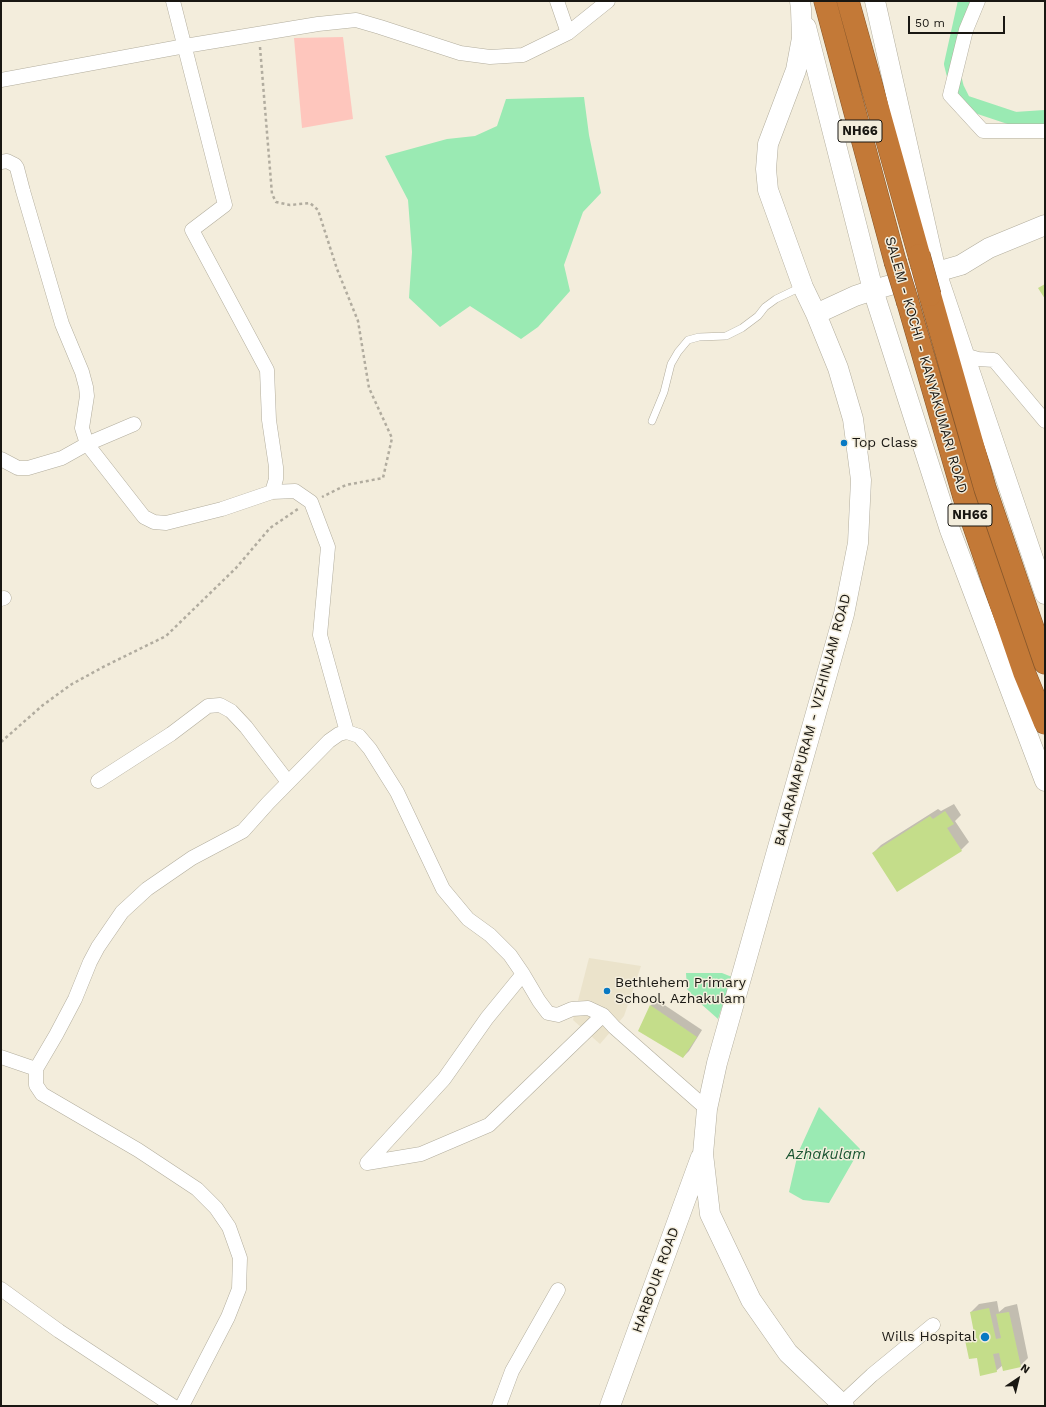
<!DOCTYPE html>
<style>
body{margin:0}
#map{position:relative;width:1046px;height:1407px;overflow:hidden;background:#f3eddc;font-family:"Work Sans",sans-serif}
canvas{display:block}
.frame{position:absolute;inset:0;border:2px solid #191712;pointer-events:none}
.north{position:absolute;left:998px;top:1359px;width:40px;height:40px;-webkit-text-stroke:3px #f3eddc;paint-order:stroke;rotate:35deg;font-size:11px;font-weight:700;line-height:16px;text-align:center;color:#191712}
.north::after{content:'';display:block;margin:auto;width:14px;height:18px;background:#191712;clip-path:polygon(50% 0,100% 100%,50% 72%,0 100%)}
.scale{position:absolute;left:908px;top:16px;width:97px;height:18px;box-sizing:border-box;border:2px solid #191712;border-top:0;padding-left:5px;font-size:12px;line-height:14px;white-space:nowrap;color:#191712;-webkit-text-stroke:3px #f3eddc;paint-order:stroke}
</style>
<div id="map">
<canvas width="1046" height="1407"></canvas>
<div class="frame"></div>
<div class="north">N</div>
<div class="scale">50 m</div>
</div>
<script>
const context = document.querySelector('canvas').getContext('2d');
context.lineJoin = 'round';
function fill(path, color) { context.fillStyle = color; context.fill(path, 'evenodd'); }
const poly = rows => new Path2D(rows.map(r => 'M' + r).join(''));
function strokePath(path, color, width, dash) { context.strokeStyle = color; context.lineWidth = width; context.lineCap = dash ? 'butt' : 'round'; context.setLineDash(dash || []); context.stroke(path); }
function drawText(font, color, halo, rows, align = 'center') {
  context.font = font + ' "Work Sans",sans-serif'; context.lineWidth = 3; context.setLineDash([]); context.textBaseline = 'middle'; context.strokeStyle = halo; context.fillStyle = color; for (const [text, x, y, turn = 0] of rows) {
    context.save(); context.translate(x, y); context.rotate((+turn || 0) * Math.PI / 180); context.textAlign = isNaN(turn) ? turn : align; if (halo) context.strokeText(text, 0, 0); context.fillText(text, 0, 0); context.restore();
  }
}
fill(poly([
 [589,958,641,966,624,1016,600,1044,573,1020]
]), '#ebe3cb');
fill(poly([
 [343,37,353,119,302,128,294,38]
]), '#fec6bd');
fill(poly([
 [584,97,589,135,601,193,583,212,564,265,570,291,538,327,521,339,470,306,440,327,409,298,412,252,408,200,385,156,447,139,475,136,497,126,506,99],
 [686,973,722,973,732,977,718,1019,700,1003,687,989],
 [819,1107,860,1149,829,1203,803,1200,789,1192,798,1153]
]), '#9aeab3');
fill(poly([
 [954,804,961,815,955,821,969,842,961,850,897,891,873,853,881,845,938,809,941,811],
 [657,1000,702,1030,689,1051,683,1057,639,1031,651,1005],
 [997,1301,999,1312,1005,1307,1017,1304,1028,1358,1020,1366,1003,1365,996,1371,977,1357,967,1341,975,1333,971,1312,979,1304]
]), '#0003');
strokePath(poly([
 [965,1,951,64,957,88,964,102,1015,119,1045,117]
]), '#9aeab3', 14);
fill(poly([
 [1045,284,1045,299,1038,288],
 [945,811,954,824,947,828,962,851,897,892,872,853,930,816,933,819],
 [650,1005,697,1037,683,1058,638,1031],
 [989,1308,996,1339,1001,1338,996,1314,1009,1312,1021,1367,1003,1371,999,1353,993,1354,997,1372,980,1376,977,1358,969,1359,965,1340,975,1338,970,1312]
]), '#c4dd8a');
const lane = poly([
 [652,421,664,392,671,364,678,352,688,340,699,337,726,336,742,328,758,316,765,307,776,299,801,287]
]);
const street = poly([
 [557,1,568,33],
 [978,1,966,30,950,95,983,131,1045,131],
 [1,80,185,46,318,24,356,20,380,27,460,53,490,57,523,55,568,33,608,1],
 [1,162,7,161,15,165,17,168,23,191,62,324,82,372,86,387,87,396,82,428,87,444,144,517,154,522,166,523,222,509,272,492,276,479,276,467,269,420,267,370,192,230,225,205,173,1],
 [964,355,978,359,994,360,1045,421],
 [1,459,18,468,28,468,62,458,87,444,134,424],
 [272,492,295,491,311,502,328,547,320,635,347,732],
 [1,599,4,598],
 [98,781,171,734,208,706,220,705,231,711,246,727,288,782],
 [523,974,487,1018,444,1079,367,1163,421,1154,489,1125,603,1015],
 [1,1057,36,1069],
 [1,1289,59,1331,173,1406],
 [842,1403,872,1375,933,1325],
 [182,1406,228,1317,239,1289,240,1258,229,1227,216,1208,197,1189,138,1150,42,1094,36,1085,36,1069,56,1035,75,999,90,962,98,947,122,912,147,889,192,858,243,831,268,803,329,741,339,734,347,732,359,736,370,749,397,792,443,889,468,919,490,935,510,955,523,974,539,1001,548,1013,558,1015,572,1009,588,1008,603,1015,614,1027,707,1109],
 [499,1406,512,1371,558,1290]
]);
const secondary = poly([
 [800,1,801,9,802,38,796,70,768,144,766,169,768,190,803,287,816,314,838,368,853,419,861,480,858,543,844,614,717,1063,707,1109,703,1154,710,1214,751,1300,788,1353,844,1406],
 [875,1,936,272,1045,594],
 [806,27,873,290,950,530,1045,781],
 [816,314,855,296,873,290,961,265,989,248,1045,225],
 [610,1406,701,1157]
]);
const highway = poly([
 [825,1,895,261],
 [848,1,919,255],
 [930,295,985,488,1045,663],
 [908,303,964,497,1024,672,1045,723]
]);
strokePath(lane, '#b2ad9d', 8);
strokePath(street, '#b2ad9d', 15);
strokePath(secondary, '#b2ad9d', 21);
strokePath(highway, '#88572a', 23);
strokePath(poly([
 [260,47,272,194,276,202,290,205,310,203,318,210,337,269,358,321,369,388,392,438,383,478,346,485,322,497],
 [1,742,43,705,72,684,105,666,166,636,236,568,270,528,298,509]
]), '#b1ac9f', 2.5, [3, 3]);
strokePath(lane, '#fff', 7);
strokePath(street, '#fff', 14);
strokePath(secondary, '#fff', 20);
strokePath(highway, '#c37937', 22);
const highwayBridge = poly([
 [919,255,930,295],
 [895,261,908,303]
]);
strokePath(highwayBridge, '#88572a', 23, []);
strokePath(highwayBridge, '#c37937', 22);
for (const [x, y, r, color] of [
 [844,443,4,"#0879c3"],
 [607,991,4,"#0879c3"],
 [985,1337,5,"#0879c3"]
]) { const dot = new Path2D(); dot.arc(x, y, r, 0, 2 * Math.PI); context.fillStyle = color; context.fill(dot); strokePath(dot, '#f3eddc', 1.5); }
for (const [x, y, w] of [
 [860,131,44],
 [970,515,44]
]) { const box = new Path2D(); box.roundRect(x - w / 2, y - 11, w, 22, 3); context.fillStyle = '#f3eddc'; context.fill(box); strokePath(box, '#191712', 1); }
drawText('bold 13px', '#191712', null, [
 ["NH66",860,131],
 ["NH66",970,515]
]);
drawText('14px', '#191712', '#f3eddc', [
 ["SALEM - KOCHI - KANYAKUMARI ROAD",926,365,74],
 ["BALARAMAPURAM - VIZHINJAM ROAD",813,720,-75],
 ["HARBOUR ROAD",656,1280,-70]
]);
drawText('14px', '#191712', '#f3eddc', [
 ["Top Class",852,443],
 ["Bethlehem Primary",615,983],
 ["School, Azhakulam",615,999],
 ["Wills Hospital",976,1337,"right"]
], 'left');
drawText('italic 15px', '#1a5431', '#f3eddc', [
 ["Azhakulam",826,1155]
]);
</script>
